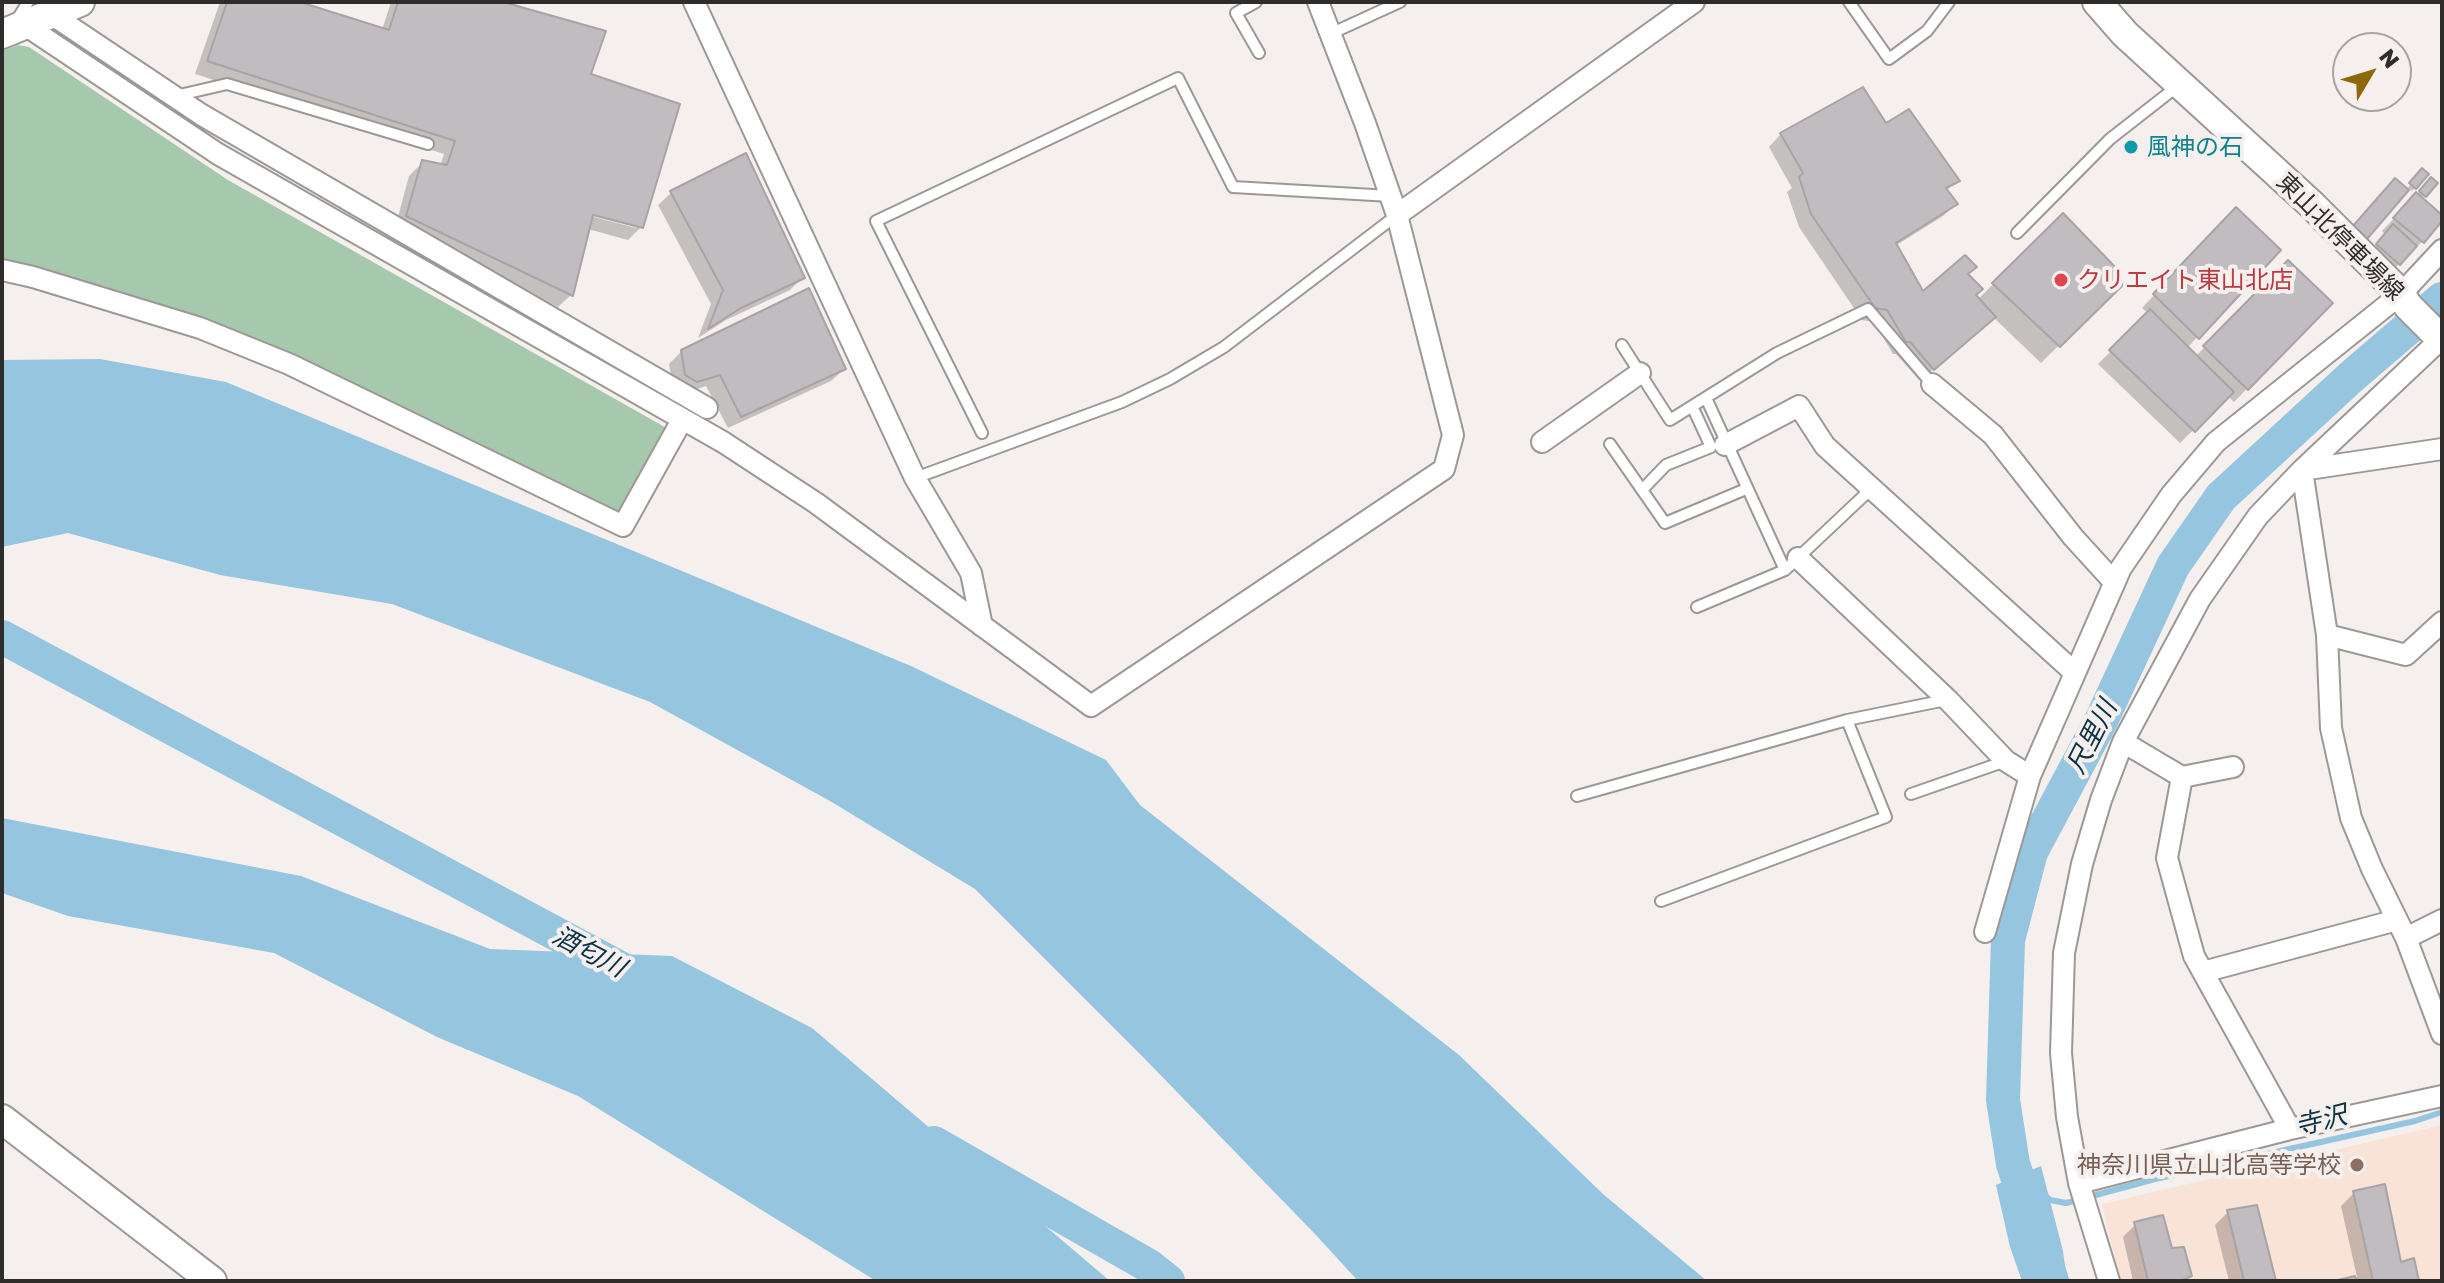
<!DOCTYPE html>
<meta charset="utf-8">
<style>
body{margin:0}
#map{position:relative;width:2444px;height:1283px;overflow:hidden;background:#f5f0ed;font-family:"Golos Text",sans-serif}
canvas{display:block}
.frame{position:absolute;inset:0;border:4px solid #2f2d2c;pointer-events:none}
.north{position:absolute;left:2332px;top:32px;width:80px;height:80px;box-sizing:border-box;background:#f5f0ed;border:2px solid #a6a2a0;border-radius:50%;rotate:52deg;font-size:22px;font-weight:700;line-height:32px;text-align:center;color:#2f2d2c}
.north::after{content:'';display:block;margin:auto;width:28px;height:36px;background:#8d690b;clip-path:polygon(50% 0,100% 100%,50% 72%,0 100%)}
</style>
<div id="map">
<canvas width="2444" height="1283"></canvas>
<div class="frame"></div>
<div class="north">N</div>
</div>
<script>
const context = document.querySelector('canvas').getContext('2d');
context.lineJoin = 'round';
function fill(path, color) { context.fillStyle = color; context.fill(path, 'evenodd'); }
const poly = rows => new Path2D(rows.map(r => 'M' + r).join(''));
function strokePath(path, color, width, dash) { context.strokeStyle = color; context.lineWidth = width; context.lineCap = dash ? 'butt' : 'round'; context.setLineDash(dash || []); context.stroke(path); }
function drawText(font, color, halo, rows, align = 'center') {
  context.font = font + ' "Golos Text","Noto Sans JP",sans-serif'; context.lineWidth = 8; context.setLineDash([]); context.textBaseline = 'middle'; context.strokeStyle = halo; context.fillStyle = color; for (const [text, x, y, turn = 0] of rows) {
    context.save(); context.translate(x, y); context.rotate((+turn || 0) * Math.PI / 180); context.textAlign = isNaN(turn) ? turn : align; if (halo) context.strokeText(text, 0, 0); context.fillText(text, 0, 0); context.restore();
  }
}
fill(poly([
 [2442,1125,2442,1281,2120,1281,2102,1204]
]), '#f9e2d6');
fill(poly([
 [18,45,29,47,228,180,670,430,627,509,615,514,417,413,346,385,2,262,2,51]
]), '#a6c8ad');
fill(poly([
 [100,359,226,382,911,666,1106,760,1140,805,1459,1055,1603,1194,1707,1281,1358,1281,1315,1234,1141,1055,975,889,830,801,650,702,392,604,220,575,68,533,2,547,2,360],
 [2,818,301,876,490,949,672,956,812,1028,1110,1281,876,1281,578,1096,437,1037,274,953,68,916,2,893],
 [2041,1166,2063,1251,2067,1281,2022,1281,2010,1247,1996,1185]
]), '#96c5e0');
fill(poly([
 [220,2,294,2,382,30,391,2,496,2,589,75,641,227,628,240,588,229,571,295,558,307,395,228,409,176,422,163,440,166,444,154,195,74],
 [584,210,636,224,636,228,583,214],
 [1885,125,1957,180,1946,191,1955,204,1943,216,1895,246,1923,294,1966,275,1977,300,2063,216,2120,285,2041,363,1993,317,1920,381,1896,354,1893,354,1874,322,1862,320,1799,227,1787,192,1792,188,1769,147,1781,134],
 [2422,171,2426,175,2412,191,2408,188,2353,250,2342,240,2382,193,2406,190],
 [2431,180,2435,184,2421,199,2442,218,2423,241,2391,272,2369,253,2385,234,2382,231],
 [671,193,802,278,790,290,726,320,698,338,711,304,658,205],
 [2223,222,2278,251,2187,348,2195,357,2288,263,2330,303,2234,402,2228,396,2180,443,2098,364,2149,314,2142,308],
 [682,351,844,369,831,381,728,428,706,386,683,394,673,388,669,364],
 [2354,1193,2400,1265,2417,1281,2341,1281,2357,1277,2341,1206],
 [2228,1212,2274,1281,2229,1281,2215,1225],
 [2136,1224,2171,1250,2189,1276,2184,1281,2133,1281,2123,1237]
]), '#0003');
strokePath(poly([
 [2046,1196,2050,1200,2066,1203,2155,1179,2415,1121,2442,1112]
]), '#96c5e0', 6);
strokePath(poly([
 [2,637,633,975],
 [934,1143,1149,1266,1168,1281],
 [2052,1281,2013,1164,2003,1100,2008,940,2031,852,2101,721,2173,566,2221,497,2351,377,2442,299]
]), '#96c5e0', 34);
const building = poly([
 [227,2,300,2,389,30,398,2,503,2,606,31,591,74,680,104,643,228,593,215,573,296,406,216,422,160,447,165,455,141,207,61,227,2],
 [1863,87,1886,123,1909,109,1960,181,1946,188,1958,204,1896,243,1923,291,1965,255,1977,267,1968,274,1983,289,1976,295,1996,317,1934,370,1910,342,1906,342,1887,310,1875,308,1811,214,1799,177,1803,173,1780,133,1863,87],
 [746,153,805,278,741,308,708,329,723,290,670,191,746,153],
 [2422,168,2429,174,2416,189,2409,183,2422,168],
 [2431,177,2438,183,2426,197,2419,191,2431,177],
 [2395,178,2409,190,2367,239,2353,226,2395,178],
 [2416,192,2442,215,2442,221,2424,243,2393,218,2416,192],
 [2236,207,2281,250,2199,339,2153,294,2236,207],
 [2063,213,2121,273,2115,278,2123,285,2060,347,1992,283,2063,213],
 [2393,224,2417,246,2400,265,2376,244,2393,224],
 [2288,260,2333,303,2248,390,2203,346,2288,260],
 [809,288,846,369,741,417,720,375,697,382,685,375,681,350,809,288],
 [2150,309,2234,392,2195,432,2109,350,2150,309],
 [2385,1184,2401,1262,2414,1258,2419,1281,2373,1281,2353,1191,2385,1184],
 [2257,1205,2276,1281,2244,1281,2227,1210,2257,1205],
 [2163,1215,2172,1248,2184,1247,2192,1276,2180,1281,2148,1281,2134,1222,2163,1215],
 [2355,1276,2356,1281,2333,1281,2355,1276]
]);
fill(building, '#c0bcc0');
strokePath(building, '#a7a3a6', 2);
const lane = poly([
 [1256,2,1236,13,1259,53],
 [1849,2,1889,59,1927,31,1949,2],
 [16,21,28,2],
 [1330,34,1400,2],
 [175,96,227,84,428,144],
 [2017,233,2110,139,2179,85],
 [1622,345,1670,420,1777,353,1868,309,1932,384],
 [1706,398,1785,570],
 [982,433,876,221,1178,78,1233,187,1391,196],
 [1610,444,1665,523,1746,489],
 [915,478,1122,402,1170,379,1224,347,1397,215],
 [1642,490,1666,465,1711,447,1692,406],
 [1697,607,1785,570,1871,489],
 [1911,794,2006,761],
 [1577,796,1847,720,1946,700],
 [1661,901,1886,817,1847,720]
]);
const street = poly([
 [694,2,915,478,971,573,982,626],
 [51,14,202,115,707,408],
 [25,25,218,154,723,442,816,503,1091,706,1444,469,1453,435,1397,215,1365,123,1318,2],
 [1397,215,1694,2],
 [2,270,33,277,200,328,289,364,623,526,682,420],
 [2442,338,2302,470,2327,635,2331,728,2351,818,2372,869,2406,938,2442,1034],
 [1932,384,1993,435,2073,537,2114,582],
 [1542,442,1640,373],
 [1725,445,1799,406,1825,446,2074,672],
 [1798,558,1948,700,2006,761,2030,776],
 [2327,635,2406,655,2442,622],
 [2123,742,2182,777,2233,767],
 [2182,777,2167,858,2194,956,2290,1129],
 [1985,932,2030,776,2121,568,2171,495,2216,442,2401,294,2442,250],
 [2406,938,2442,920],
 [2203,972,2397,920],
 [2079,1183,2290,1129,2442,1096],
 [2109,1281,2079,1183,2067,1117,2061,1053,2064,953,2082,864,2101,800,2123,742,2200,599,2258,516,2302,470,2442,449]
]);
const secondary = poly([
 [2097,2,2125,34,2311,204,2401,294,2408,306,2442,340],
 [2,34,80,2],
 [2,1119,212,1281]
]);
strokePath(lane, '#9c9895', 14);
strokePath(street, '#9c9895', 24);
strokePath(secondary, '#9c9895', 32);
strokePath(lane, '#fff', 10);
strokePath(street, '#fff', 20);
strokePath(secondary, '#fff', 28);
for (const [x, y, r, color] of [
 [2131,147,8,"#0f9aa8"],
 [2061,280,8,"#e0444e"],
 [2357,1165,8,"#8d6e63"]
]) { const dot = new Path2D(); dot.arc(x, y, r, 0, 2 * Math.PI); context.fillStyle = color; context.fill(dot); strokePath(dot, '#f5f0ed', 3); }
drawText('24px', '#0d838f', '#f5f0ed', [
 ["風神の石",2147,147]
], 'left');
drawText('24px', '#2f2d2c', '#f5f0ed', [
 ["東山北停車場線",2340,237,45]
]);
drawText('24px', '#be3a42', '#f5f0ed', [
 ["クリエイト東山北店",2077,280]
], 'left');
drawText('24px', '#785e54', '#f5f0ed', [
 ["神奈川県立山北高等学校",2341,1165]
], 'right');
drawText('italic 26px', '#093246', '#f5f0ed', [
 ["尺里川",2092,737,-63],
 ["酒匂川",589,952,28],
 ["寺沢",2321,1121,-14]
]);
</script>
